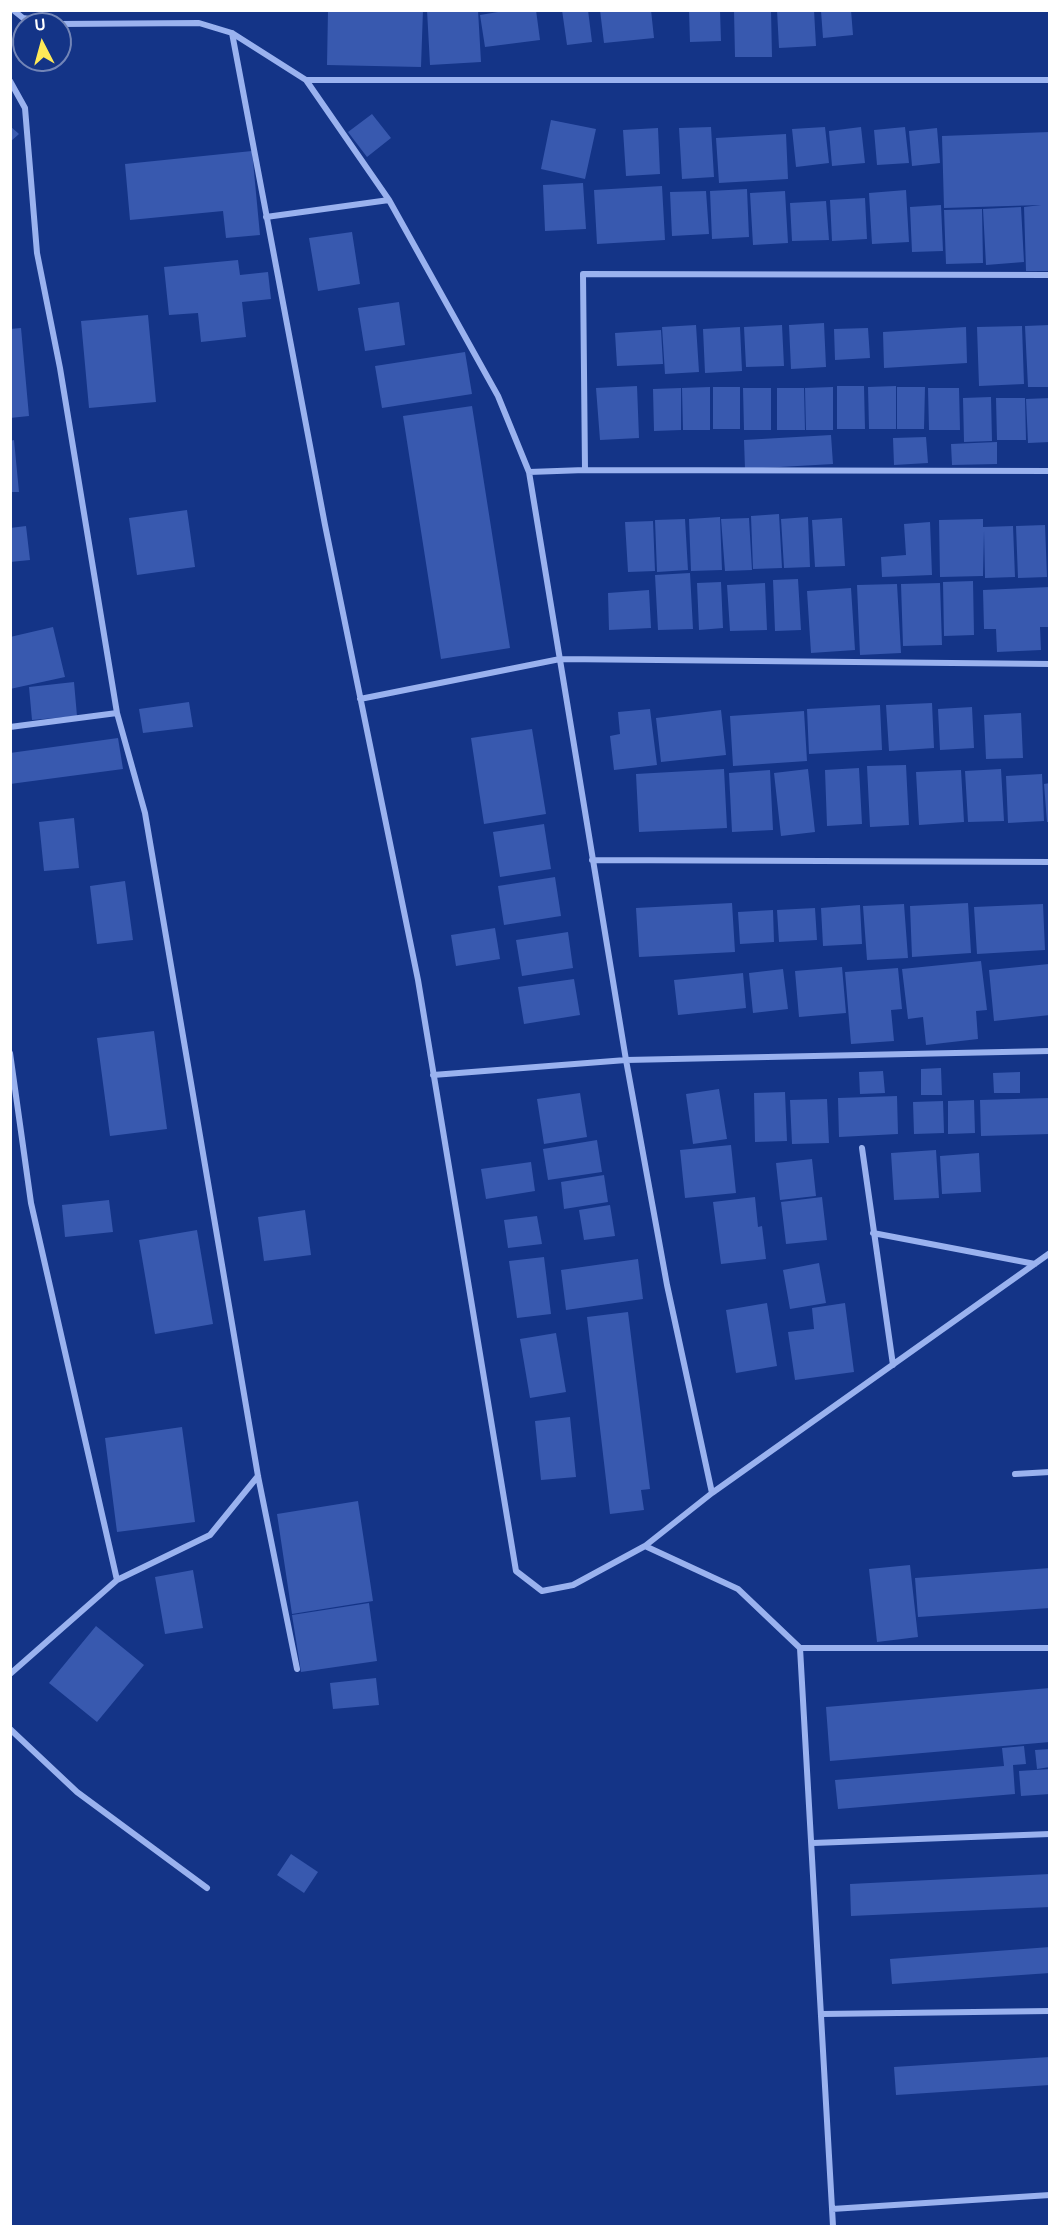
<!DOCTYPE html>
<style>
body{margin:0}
#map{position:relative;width:1060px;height:2237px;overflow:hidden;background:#143487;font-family:Overpass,sans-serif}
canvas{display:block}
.frame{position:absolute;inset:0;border:12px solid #fff;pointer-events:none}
.north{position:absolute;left:12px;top:12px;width:60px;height:60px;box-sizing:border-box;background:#143487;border:2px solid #7285b7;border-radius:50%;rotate:354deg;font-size:16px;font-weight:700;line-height:24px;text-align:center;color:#fff}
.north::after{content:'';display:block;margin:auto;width:21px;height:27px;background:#ffea58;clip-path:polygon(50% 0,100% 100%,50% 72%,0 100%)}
</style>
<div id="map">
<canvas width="1060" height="2237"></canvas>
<div class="frame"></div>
<div class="north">U</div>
</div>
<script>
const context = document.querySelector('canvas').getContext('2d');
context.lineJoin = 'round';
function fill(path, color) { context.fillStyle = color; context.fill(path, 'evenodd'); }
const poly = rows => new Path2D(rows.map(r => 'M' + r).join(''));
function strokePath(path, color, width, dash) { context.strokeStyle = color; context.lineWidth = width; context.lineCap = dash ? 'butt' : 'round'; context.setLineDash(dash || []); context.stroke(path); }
fill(poly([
 [328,10,423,10,421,67,327,65],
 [427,10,478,10,481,62,430,65],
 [510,10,536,10,540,40,485,47,480,15],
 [562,10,588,10,592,42,567,45],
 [600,10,651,10,654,38,604,43],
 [689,10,720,10,721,41,690,42],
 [734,10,771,10,772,57,735,57],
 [777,10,814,10,816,46,779,48],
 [851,10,853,35,823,38,821,11],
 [372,114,391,138,367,157,348,132],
 [551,120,596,129,585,179,541,169],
 [10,126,19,134,10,142],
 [711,127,714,177,682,179,679,128],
 [825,127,829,163,796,167,792,129],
 [861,127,865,163,832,166,829,131],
 [905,127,909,163,877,165,874,130],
 [658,128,660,174,626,176,623,130],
 [937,128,940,163,912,166,909,131],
 [1050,132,1050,271,1026,271,1024,207,1041,205,944,208,942,136],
 [786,134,788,179,719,183,716,138],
 [252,151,260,235,226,238,223,211,130,220,125,164],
 [583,183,586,229,545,231,543,185],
 [662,186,665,240,597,244,594,190],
 [747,189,749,237,712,239,710,191],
 [906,190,909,242,872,244,869,193],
 [706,191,709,234,672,236,670,192],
 [785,191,788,243,753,245,750,193],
 [865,198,867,239,832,241,830,200],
 [826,201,829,240,792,241,790,203],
 [941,205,943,251,912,252,910,207],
 [1021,207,1024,262,986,265,983,209],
 [982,209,983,263,946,264,944,210],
 [352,232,360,284,318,291,309,238],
 [238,260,240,275,268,272,271,299,242,302,246,337,201,342,198,313,169,315,164,267],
 [399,302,405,345,365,351,358,308],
 [148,315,156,402,89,408,81,321],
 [824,323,826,367,791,369,789,325],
 [696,325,699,372,665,374,662,327],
 [782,325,784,366,746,367,744,327],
 [1050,325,1050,387,1028,387,1025,326],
 [1022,326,1024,384,979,386,977,327],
 [740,327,742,371,705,373,703,329],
 [966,327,967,363,884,368,883,332],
 [21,328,29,416,10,418,10,329],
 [868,328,870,358,835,360,834,329],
 [661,330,663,364,617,366,615,333],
 [465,352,472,394,382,408,375,366],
 [637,386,639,438,600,440,596,388],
 [837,386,864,386,865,429,837,429],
 [896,386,896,429,869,429,868,387],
 [710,387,710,430,683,430,682,388],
 [713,387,740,387,740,429,713,429],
 [833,387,833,430,806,430,805,388],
 [897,387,925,387,924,429,897,429],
 [681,388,681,430,654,431,653,389],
 [743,388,771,388,771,430,744,430],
 [777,388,804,388,805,430,777,430],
 [928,388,959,388,960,430,929,430],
 [991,397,992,441,964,442,963,398],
 [996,398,1025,398,1026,440,997,440],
 [1050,398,1050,442,1028,443,1026,399],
 [472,406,510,648,441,659,403,416],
 [831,435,833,464,745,469,744,440],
 [926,437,928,463,894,465,893,438],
 [14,440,19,492,10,492,10,441],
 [997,442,997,464,952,465,951,444],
 [187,510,195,567,137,575,129,518],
 [779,514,782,568,753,569,751,516],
 [720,517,722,570,691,571,689,519],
 [808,517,810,567,784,568,781,519],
 [749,518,752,570,725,571,721,519],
 [842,518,845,566,815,567,812,520],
 [685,519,688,570,657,572,655,520],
 [983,519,983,527,1013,526,1015,577,985,578,984,531,983,576,940,577,939,520],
 [653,521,655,571,628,572,625,522],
 [930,522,932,575,882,577,881,557,906,555,904,524],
 [1045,525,1047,577,1018,578,1016,526],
 [26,526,30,560,10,562,10,528],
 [690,573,693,629,658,630,655,575],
 [798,579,801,630,775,631,773,580],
 [973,581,974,635,944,636,943,582],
 [721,582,723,628,699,630,697,583],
 [765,583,767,630,730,631,727,585],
 [940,583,942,645,903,646,901,584],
 [897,584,901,653,860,655,857,585],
 [1050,587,1050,627,1040,627,1041,650,997,652,996,629,984,629,983,590],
 [851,588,855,650,811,653,807,591],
 [649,590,651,628,609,630,608,593],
 [53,627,65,677,10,689,10,637],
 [74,682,77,716,32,720,29,687],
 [189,702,193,727,143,733,139,709],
 [932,703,934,748,889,751,886,705],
 [880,705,882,750,809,754,807,709],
 [972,707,974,748,940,750,938,709],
 [650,709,657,765,614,770,610,736,620,734,618,712],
 [721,710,726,755,661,762,656,718],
 [804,711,807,761,733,766,730,716],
 [1021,713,1023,758,986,759,984,715],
 [532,729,546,814,484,824,471,738],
 [118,738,123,769,10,784,10,753],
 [906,765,909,825,870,827,867,766],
 [859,768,862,824,827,826,825,770],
 [724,769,727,828,639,832,636,774],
 [808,769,815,832,781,836,774,773],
 [1001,769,1004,821,968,822,965,771],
 [770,770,773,830,732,832,729,773],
 [961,770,964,822,919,825,916,772],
 [1042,774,1044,821,1008,823,1006,776],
 [1050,783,1050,822,1047,822,1044,784],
 [74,818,79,868,44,871,39,822],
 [544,824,551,869,500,877,493,832],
 [555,877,561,916,504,925,498,886],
 [125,881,133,940,97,944,90,886],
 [732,903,735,952,639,957,636,908],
 [968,903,971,953,912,957,910,906],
 [904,904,908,958,867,960,863,906],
 [1043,904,1045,950,977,954,974,907],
 [860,905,862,944,823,946,821,908],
 [815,908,817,940,779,942,777,910],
 [773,910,774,942,740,944,738,912],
 [495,928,500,959,456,966,451,935],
 [568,932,573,968,522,976,516,940],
 [981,961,987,1010,976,1011,978,1039,926,1045,923,1017,908,1019,902,969],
 [1049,964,1050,1015,994,1021,989,970],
 [842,967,846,1013,799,1017,795,971],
 [898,968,902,1009,891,1010,894,1041,851,1044,845,972],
 [783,969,788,1009,753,1013,749,973],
 [743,973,746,1008,678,1015,674,980],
 [574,979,580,1015,524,1024,518,987],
 [154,1031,167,1129,110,1136,97,1038],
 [941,1068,942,1095,921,1095,921,1069],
 [883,1071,885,1093,860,1094,859,1072],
 [1020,1072,1020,1093,994,1093,993,1073],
 [719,1089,727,1139,693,1144,686,1094],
 [785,1092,787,1141,755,1142,754,1093],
 [580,1093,587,1137,544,1144,537,1099],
 [897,1096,898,1134,839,1137,838,1098],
 [1049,1098,1050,1134,981,1136,980,1100],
 [827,1099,829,1143,792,1144,790,1100],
 [974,1100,975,1133,948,1134,948,1101],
 [943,1101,944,1133,914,1134,913,1102],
 [597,1140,602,1172,548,1180,543,1149],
 [731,1145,736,1193,685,1198,680,1150],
 [936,1150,939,1198,894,1200,891,1153],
 [979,1153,981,1192,942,1194,940,1156],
 [812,1159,816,1196,780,1200,776,1163],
 [531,1162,535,1191,486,1199,481,1169],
 [604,1175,608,1202,564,1209,561,1182],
 [755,1197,758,1227,762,1226,766,1259,721,1264,713,1202],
 [822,1197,827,1240,786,1244,781,1202],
 [109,1200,113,1232,65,1237,62,1205],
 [610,1205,615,1236,584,1240,579,1210],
 [305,1210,311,1255,264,1261,258,1217],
 [537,1216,542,1244,508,1248,504,1220],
 [197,1230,213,1324,155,1334,139,1240],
 [544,1257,551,1314,517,1318,509,1261],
 [638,1259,643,1299,566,1310,561,1270],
 [819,1263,826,1303,790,1309,783,1270],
 [767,1303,777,1366,736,1373,726,1310],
 [845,1303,854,1372,795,1380,788,1332,814,1329,812,1308],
 [628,1312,650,1489,641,1490,644,1510,610,1514,587,1317],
 [556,1333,566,1392,530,1398,520,1339],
 [570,1417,576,1477,541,1480,535,1421],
 [182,1427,195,1522,117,1532,105,1438],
 [358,1501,373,1601,292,1614,277,1514],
 [910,1565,918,1637,877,1642,869,1569],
 [1050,1568,1050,1608,918,1617,915,1578],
 [193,1570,203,1628,165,1634,155,1577],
 [369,1603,377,1661,301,1672,292,1615],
 [96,1626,144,1665,97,1722,49,1683],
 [376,1678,379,1705,333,1709,330,1683],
 [1050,1688,1050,1742,830,1761,826,1707],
 [1024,1746,1026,1764,1013,1765,1015,1794,838,1809,835,1780,1004,1766,1002,1748],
 [1050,1749,1050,1767,1037,1769,1035,1750],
 [1050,1769,1050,1794,1021,1796,1019,1771],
 [291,1854,318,1872,304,1893,277,1875],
 [1050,1874,1050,1907,851,1916,850,1884],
 [1050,1947,1050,1973,892,1984,890,1959],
 [1050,2057,1050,2085,896,2095,894,2067]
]), '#3859af');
strokePath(poly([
 [13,10,23,18,59,24],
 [60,24,199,23,232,33,306,80,1050,80],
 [232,33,325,525,418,980,516,1571,542,1591,573,1585,645,1546,712,1493,1050,1253],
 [306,80,389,200,498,396,529,472,626,1060,667,1285,712,1493],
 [10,81,25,108,37,253,60,368,117,713,145,813,258,1476,297,1669],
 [266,217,389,200],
 [585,470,583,274,1050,275],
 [529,472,585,470,1050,471],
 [360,699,560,659,1050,664],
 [10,727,117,713],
 [592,860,1050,862],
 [10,1053,31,1203,117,1580],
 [433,1075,626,1060,1050,1051],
 [862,1148,893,1365],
 [873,1233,1035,1264],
 [1015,1474,1050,1472],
 [645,1546,738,1589,800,1648,833,2226],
 [800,1648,1050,1648],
 [10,1674,117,1580,210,1535,258,1476],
 [10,1729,77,1792,207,1888],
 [813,1843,1050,1834],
 [822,2014,1050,2011],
 [832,2209,1050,2195]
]), '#9ab2ef', 6);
</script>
